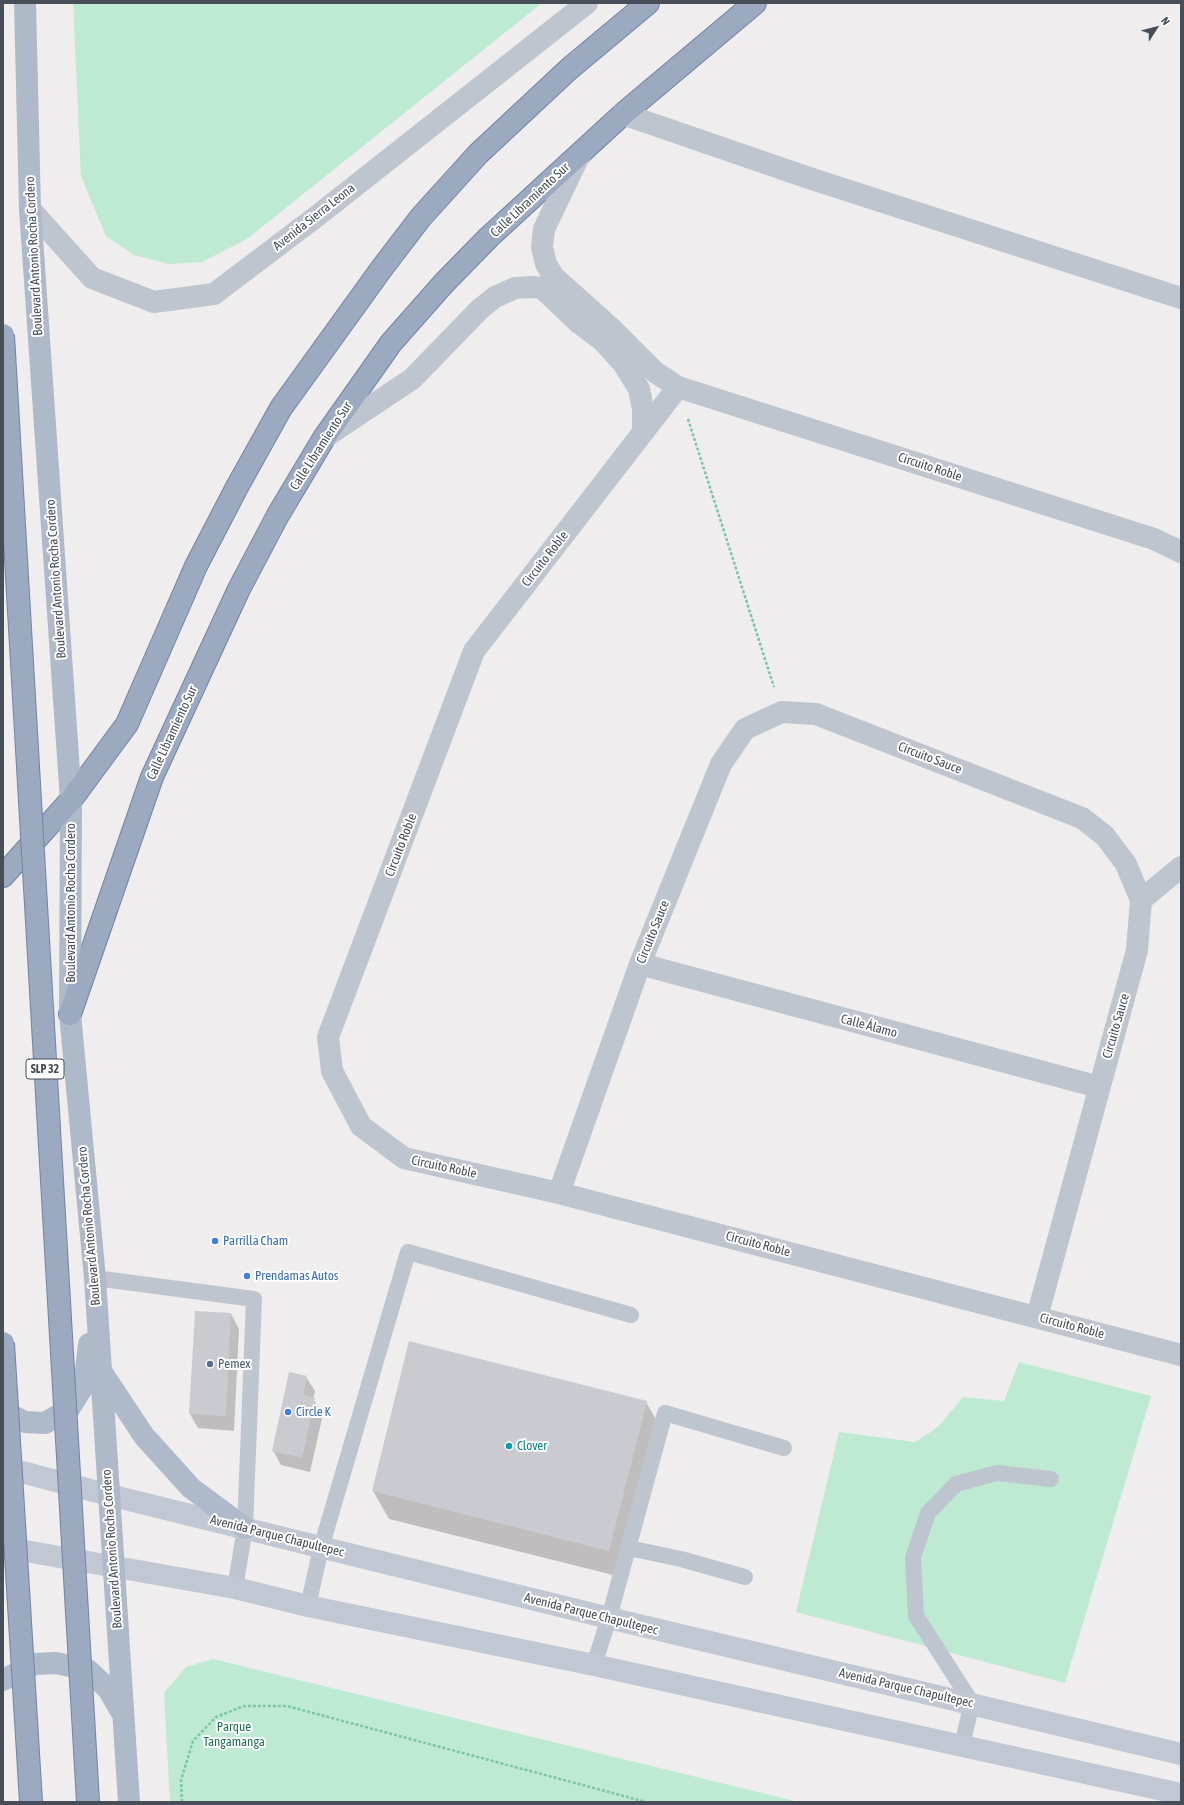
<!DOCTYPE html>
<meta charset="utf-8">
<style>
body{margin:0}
#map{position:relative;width:1184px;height:1805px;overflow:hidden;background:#efeded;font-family:"Asap Condensed",sans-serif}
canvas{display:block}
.frame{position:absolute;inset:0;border:4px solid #474e58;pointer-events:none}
.north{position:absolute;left:1136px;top:8px;width:40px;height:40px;-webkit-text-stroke:3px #fff;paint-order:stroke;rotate:54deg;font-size:11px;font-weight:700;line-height:16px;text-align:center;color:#474e58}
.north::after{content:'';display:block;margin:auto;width:14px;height:18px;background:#474e58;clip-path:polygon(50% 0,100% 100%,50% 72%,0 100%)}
</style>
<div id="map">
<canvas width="1184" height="1805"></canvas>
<div class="frame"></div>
<div class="north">N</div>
</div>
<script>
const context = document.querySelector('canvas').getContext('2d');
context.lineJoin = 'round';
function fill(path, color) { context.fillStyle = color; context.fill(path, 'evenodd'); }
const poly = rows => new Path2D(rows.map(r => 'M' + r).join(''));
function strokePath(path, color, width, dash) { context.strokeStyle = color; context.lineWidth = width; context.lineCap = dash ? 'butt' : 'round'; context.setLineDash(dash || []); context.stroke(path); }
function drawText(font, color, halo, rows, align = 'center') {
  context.font = font + ' "Asap Condensed",sans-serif'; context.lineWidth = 4; context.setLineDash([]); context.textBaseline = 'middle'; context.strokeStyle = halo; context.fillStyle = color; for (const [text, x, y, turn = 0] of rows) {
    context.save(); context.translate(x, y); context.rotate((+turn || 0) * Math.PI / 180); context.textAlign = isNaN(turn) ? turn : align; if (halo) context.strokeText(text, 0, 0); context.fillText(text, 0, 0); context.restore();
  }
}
fill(poly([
 [73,3,542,3,247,239,202,262,169,264,134,255,106,236,81,176],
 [1019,1362,1151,1396,1065,1683,796,1612,839,1432,915,1442,938,1427,963,1397,1004,1401],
 [213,1659,799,1802,170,1802,164,1693,186,1667]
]), '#beead4');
fill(poly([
 [231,1314,239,1329,234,1431,198,1428,190,1414],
 [306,1377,315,1391,313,1399,323,1414,310,1472,281,1465,273,1450],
 [646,1402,662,1430,625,1578,389,1519,373,1491]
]), '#0003');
fill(poly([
 [195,1311,231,1313,226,1416,189,1414],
 [409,1341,647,1401,609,1551,372,1491],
 [289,1372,307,1376,303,1395,315,1398,302,1458,272,1451]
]), '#cacbd1');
const trunk = poly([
 [3,876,71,800,127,724,196,566,237,487,281,408,382,268,421,217,478,154,569,69,648,3],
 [70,1014,152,777,239,589,278,515,324,438,391,343,444,283,489,237,623,114,755,3]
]);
strokePath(trunk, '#7384a4', 24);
strokePath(poly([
 [688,419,774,687],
 [182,1802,181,1780,193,1741,216,1717,244,1706,287,1706,646,1802]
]), '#79c5a9', 2.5, [3, 2]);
strokePath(poly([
 [95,1278,254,1299,245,1528,235,1588],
 [629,1548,681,1559,745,1577],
 [308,1606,321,1548,408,1252,631,1315],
 [594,1665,609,1618,665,1413,784,1448],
 [962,1745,972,1703,916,1616,913,1557,928,1513,956,1484,997,1473,1051,1479]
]), '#bfc5ce', 16);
strokePath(poly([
 [1141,900,1181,867]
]), '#bfc5ce', 22);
strokePath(poly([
 [623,114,809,178,1181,298],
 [580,154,544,229,542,247,546,264,554,277,612,329,655,372,678,387,1154,539,1181,552],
 [678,387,474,651,328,1037,332,1071,361,1126,404,1158,559,1193,1181,1355],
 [325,437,412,379,480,309,495,297,515,288,532,287,542,288,579,323,603,341,623,363,639,389,643,409,643,431],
 [640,964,1099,1087],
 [559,1193,640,964,721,764,745,729,782,712,816,714,1082,818,1105,836,1126,864,1141,900,1137,950,1037,1317]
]), '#bfc5ce', 22);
strokePath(poly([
 [30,209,92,278,154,302,214,294,317,216,587,3]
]), '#bfc5ce', 22);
strokePath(poly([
 [3,1467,109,1495,609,1618,1181,1754],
 [3,1547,235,1588,308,1606,594,1665,1181,1794]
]), '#c1c8d4', 22);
strokePath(poly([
 [25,3,30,209,71,800,70,1014,95,1278,129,1802],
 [101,1371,144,1436,191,1488,245,1528],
 [3,1411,25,1422,45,1423,69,1409,81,1390,86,1370,89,1344],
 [3,1680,35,1664,56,1663,88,1670,108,1689,122,1713]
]), '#aeb9ca', 22);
strokePath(trunk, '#9ba9c1', 22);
const trunkBridge = poly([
 [3,335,88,1802],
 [3,1343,31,1802]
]);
strokePath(trunkBridge, '#7384a4', 24, []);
strokePath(trunkBridge, '#9ba9c1', 22);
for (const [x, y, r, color] of [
 [215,1241,4,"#3f7fe0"],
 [247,1276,4,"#3f7fe0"],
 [210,1364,4,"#5c6f8a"],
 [288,1412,4,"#3f7fe0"],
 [509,1446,4,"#0f9aa8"]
]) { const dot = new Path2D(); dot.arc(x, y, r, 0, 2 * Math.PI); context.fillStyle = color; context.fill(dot); strokePath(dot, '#fff', 1.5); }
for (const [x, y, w] of [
 [45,1069,38]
]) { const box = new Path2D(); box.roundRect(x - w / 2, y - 10, w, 20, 3); context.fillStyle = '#fff'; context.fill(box); strokePath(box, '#474e58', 1); }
drawText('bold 12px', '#474e58', null, [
 ["SLP 32",45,1069]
]);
drawText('13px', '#474e58', '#fff', [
 ["Calle Libramiento Sur",530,200,-43],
 ["Avenida Sierra Leona",314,217,-38],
 ["Boulevard Antonio Rocha Cordero",34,256,-93],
 ["Calle Libramiento Sur",321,446,-57],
 ["Circuito Roble",930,467,18],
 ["Circuito Roble",545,559,-52],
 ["Boulevard Antonio Rocha Cordero",56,579,-94],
 ["Calle Libramiento Sur",172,733,-65],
 ["Circuito Sauce",930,758,21],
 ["Circuito Roble",401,845,-69],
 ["Boulevard Antonio Rocha Cordero",71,903,-90],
 ["Circuito Sauce",653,932,-68],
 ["Calle Álamo",869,1026,15],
 ["Circuito Sauce",1116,1026,-74],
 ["Circuito Roble",444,1167,12],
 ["Boulevard Antonio Rocha Cordero",89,1226,-95],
 ["Circuito Roble",758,1244,15],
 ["Circuito Roble",1072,1326,15],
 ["Avenida Parque Chapultepec",277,1536,14],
 ["Boulevard Antonio Rocha Cordero",112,1549,-94],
 ["Avenida Parque Chapultepec",591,1614,14],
 ["Avenida Parque Chapultepec",906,1688,13]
]);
drawText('13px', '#366cbe', '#fff', [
 ["Parrilla Cham",223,1241],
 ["Prendamas Autos",255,1276],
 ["Circle K",296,1412]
], 'left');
drawText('13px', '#4e5e75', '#fff', [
 ["Pemex",218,1364]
], 'left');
drawText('13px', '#0d838f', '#fff', [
 ["Clover",517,1446]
], 'left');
drawText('13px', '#1e7353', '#fff', [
 ["Parque",234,1727],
 ["Tangamanga",234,1742]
]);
</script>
